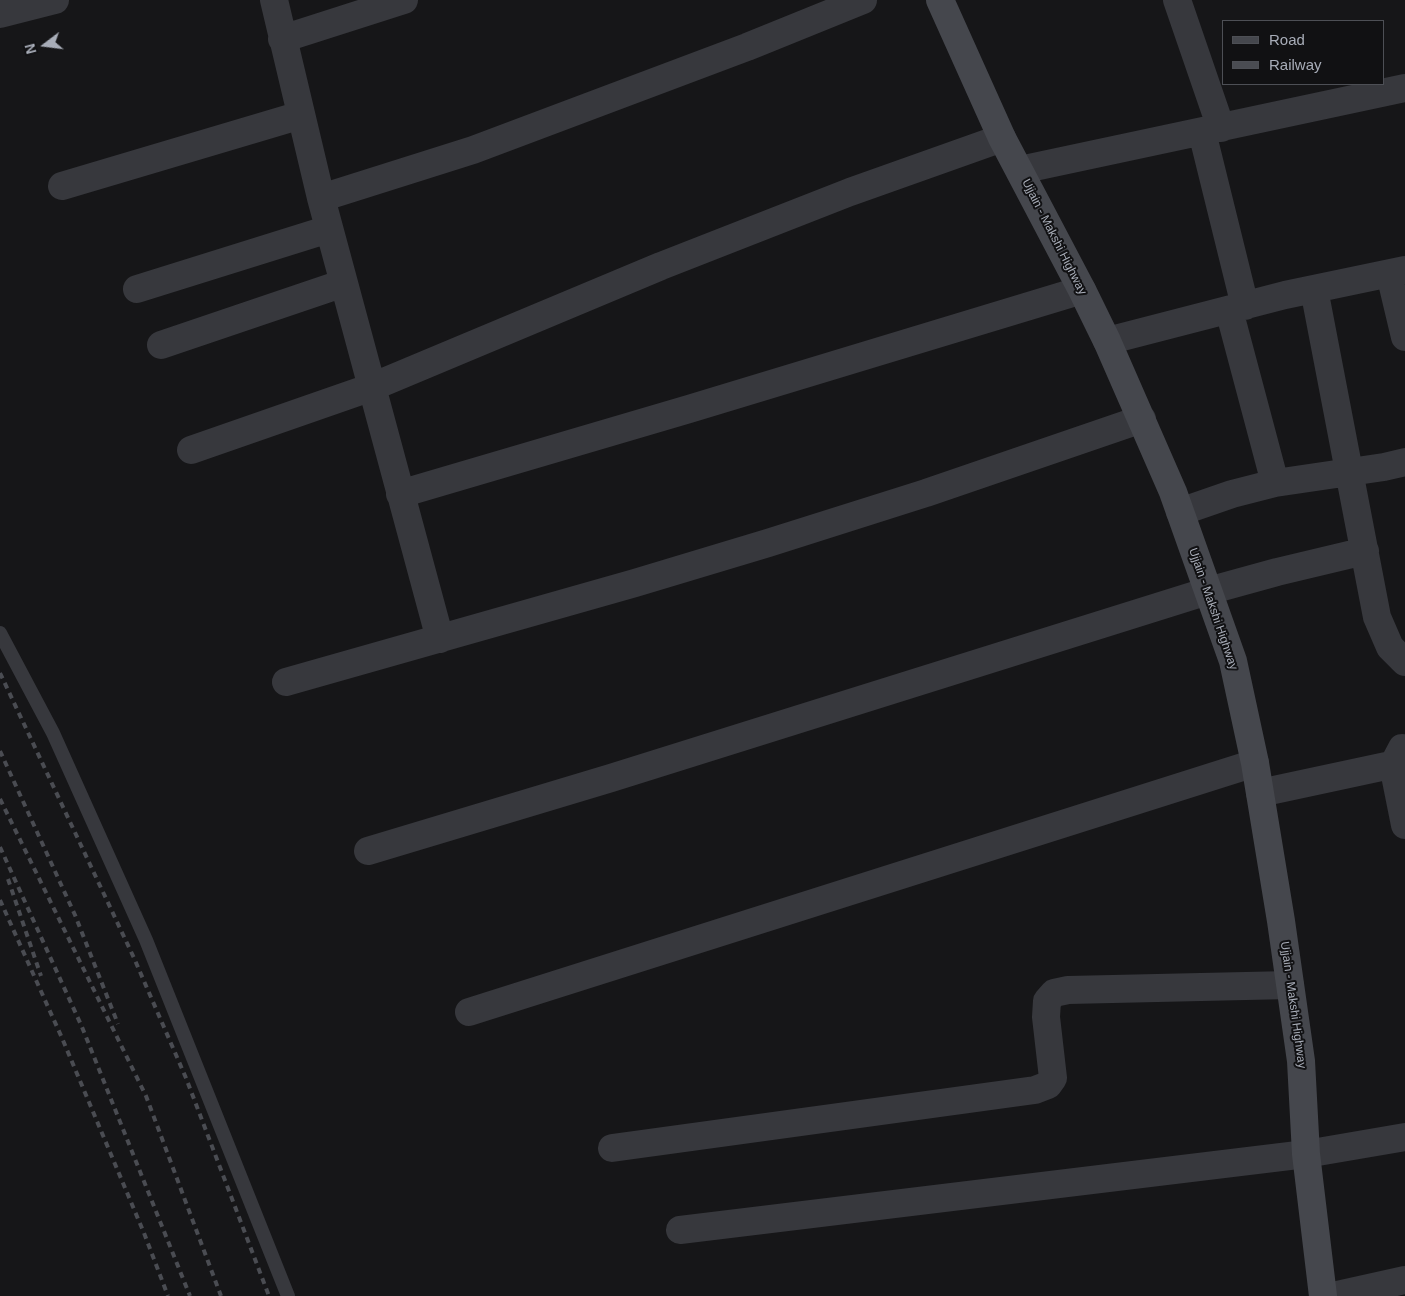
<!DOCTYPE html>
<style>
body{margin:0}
#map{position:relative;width:1405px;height:1296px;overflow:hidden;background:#161618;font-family:Helvetica,sans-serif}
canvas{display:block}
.legend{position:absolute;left:1222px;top:20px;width:162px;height:65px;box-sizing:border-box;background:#111113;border:1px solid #4d4f55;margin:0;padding:6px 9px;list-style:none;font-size:15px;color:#a8adb8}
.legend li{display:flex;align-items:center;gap:10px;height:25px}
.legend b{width:25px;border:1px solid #4d4f55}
.north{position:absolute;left:20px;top:20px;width:50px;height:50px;-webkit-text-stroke:4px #111113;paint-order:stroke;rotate:255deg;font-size:14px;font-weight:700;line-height:20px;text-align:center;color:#a8adb8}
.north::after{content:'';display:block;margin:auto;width:18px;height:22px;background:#a8adb8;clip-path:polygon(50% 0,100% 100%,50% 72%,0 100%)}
</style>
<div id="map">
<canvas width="1405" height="1296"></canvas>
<ul class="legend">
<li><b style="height:6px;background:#45474d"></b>Road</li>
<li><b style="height:6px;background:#4a4c52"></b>Railway</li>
</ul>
<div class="north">N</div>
</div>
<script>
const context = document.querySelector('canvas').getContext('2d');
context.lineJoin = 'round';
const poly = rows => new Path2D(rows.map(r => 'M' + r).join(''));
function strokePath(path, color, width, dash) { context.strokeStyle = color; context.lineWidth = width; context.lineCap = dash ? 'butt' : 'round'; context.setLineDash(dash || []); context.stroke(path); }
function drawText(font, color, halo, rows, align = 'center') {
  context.font = font + ' Helvetica,sans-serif'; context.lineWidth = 4; context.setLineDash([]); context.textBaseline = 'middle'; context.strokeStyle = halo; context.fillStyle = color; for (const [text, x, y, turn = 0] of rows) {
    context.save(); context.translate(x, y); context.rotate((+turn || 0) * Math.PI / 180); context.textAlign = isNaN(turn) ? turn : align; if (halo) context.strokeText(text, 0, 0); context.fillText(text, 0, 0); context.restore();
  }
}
strokePath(poly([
 [0,633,53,733,146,940,288,1296]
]), '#37383d', 14);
strokePath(poly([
 [274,0,321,198,440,639],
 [1177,0,1221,128],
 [0,14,55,0],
 [282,39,404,0],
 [1202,132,1245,306],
 [1020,170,1405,88],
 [62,186,301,115],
 [321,198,473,150,747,47,863,0],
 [1390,274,1405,337],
 [137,289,329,229],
 [1314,289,1377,617,1390,647,1405,662],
 [1229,310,1275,483],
 [1107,341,1285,295,1405,270],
 [161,345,344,283],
 [191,450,372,387,661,266,850,192,1002,138],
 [400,494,689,409,1082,290],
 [1180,512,1232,494,1275,483,1384,467,1405,462],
 [286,682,635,583,768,543,926,493,1142,419],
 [1402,748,1393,765,1405,825],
 [1260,793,1405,762],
 [368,851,611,778,1208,591,1277,572,1365,551],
 [469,1012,1255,763],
 [612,1148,1035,1090,1048,1085,1053,1078,1046,1017,1047,1001,1054,993,1068,990,1290,985],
 [680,1230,1306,1154,1405,1137],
 [1333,1296,1405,1280]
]), '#37383d', 28);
strokePath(poly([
 [940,0,1002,138,1082,290,1107,341,1173,492,1233,661,1255,763,1281,921,1301,1061,1306,1154,1323,1296]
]), '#45474d', 28);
strokePath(poly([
 [0,673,134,958,186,1078,269,1296],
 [0,751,75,915,118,1024],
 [0,799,146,1096,221,1296],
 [0,847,82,1027,190,1296],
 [8,879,41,976],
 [0,900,62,1038,144,1233,168,1296]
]), '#4a4c52', 4, [6, 5]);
drawText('12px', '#a8adb8', '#111113', [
 ["Ujjain - Makshi Highway",1054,237,63],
 ["Ujjain - Makshi Highway",1213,609,71],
 ["Ujjain - Makshi Highway",1293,1005,82]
]);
</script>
